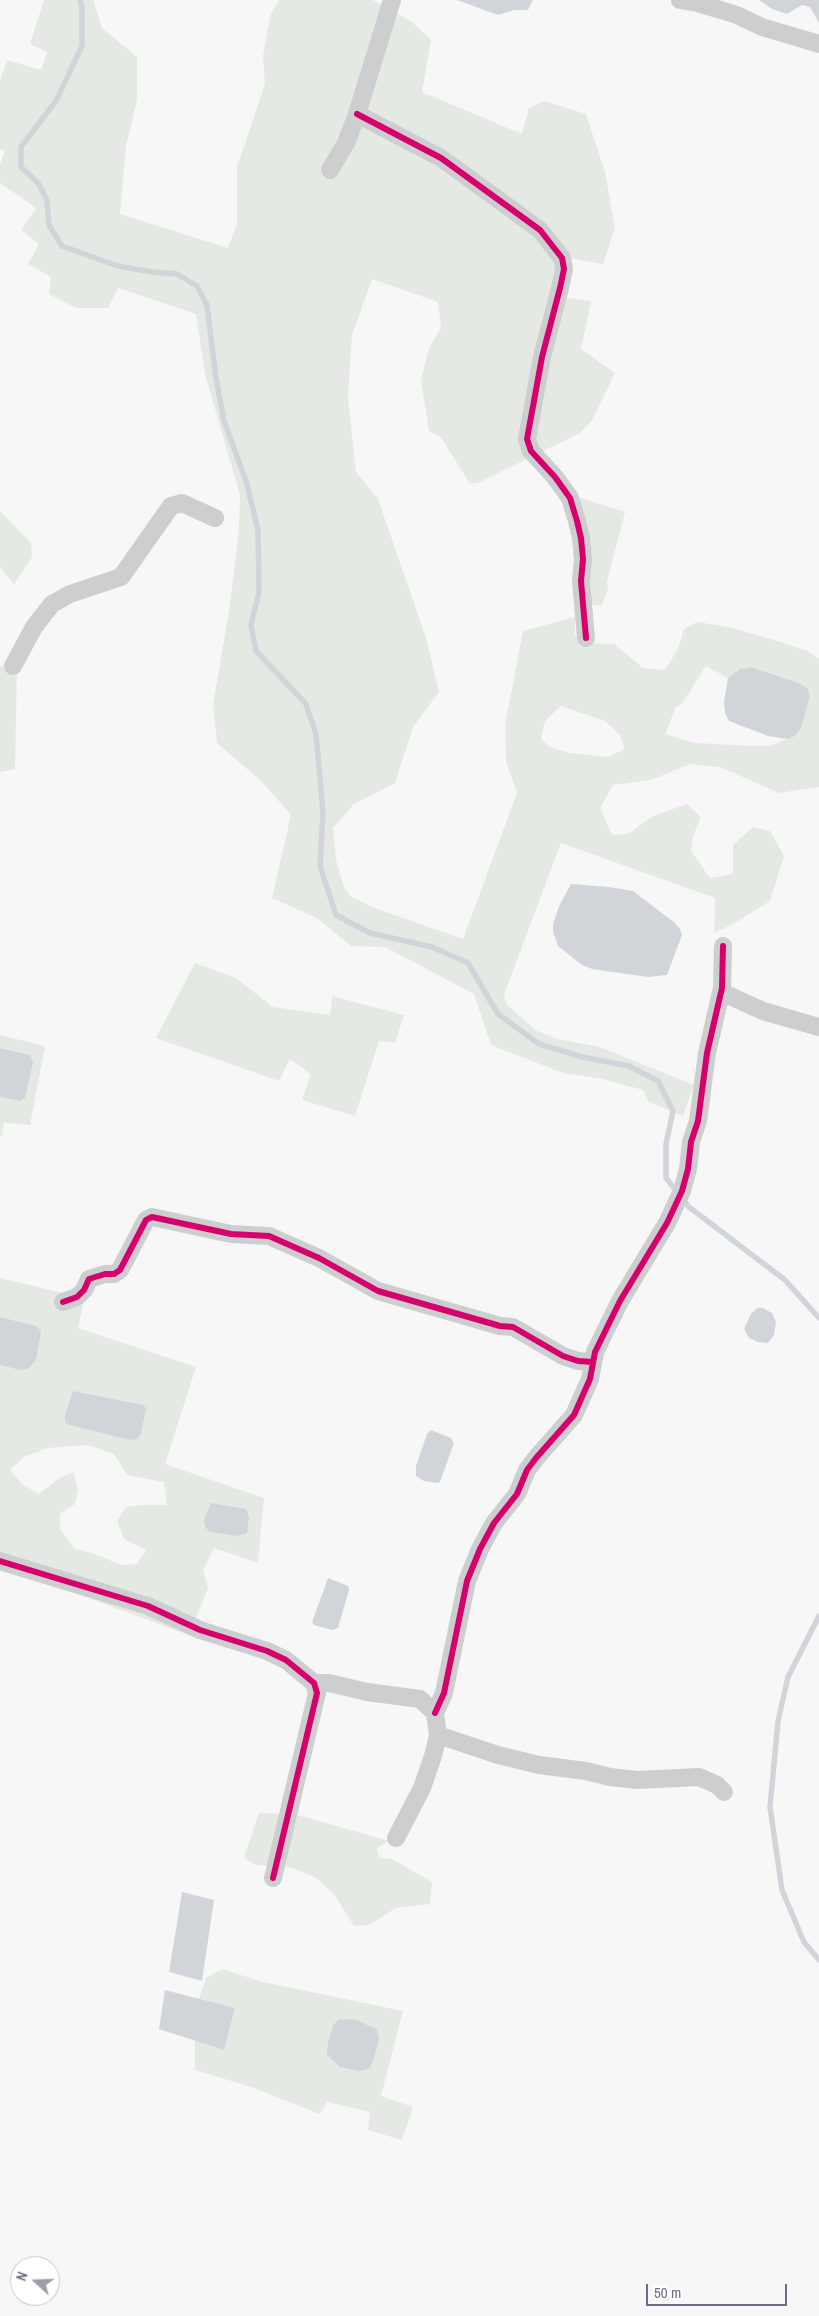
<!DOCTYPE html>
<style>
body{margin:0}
#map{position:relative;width:819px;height:2316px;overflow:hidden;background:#f7f7f7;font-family:"Archivo Narrow",sans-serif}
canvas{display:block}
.north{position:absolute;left:10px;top:2256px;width:50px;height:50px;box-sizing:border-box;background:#fff;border:1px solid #c3c5ce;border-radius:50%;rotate:290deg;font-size:14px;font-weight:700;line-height:20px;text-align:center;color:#696f85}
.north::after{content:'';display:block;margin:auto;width:18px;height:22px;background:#9b9fad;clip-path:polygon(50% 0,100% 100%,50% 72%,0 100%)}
.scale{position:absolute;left:646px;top:2284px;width:141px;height:22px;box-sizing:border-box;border:2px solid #696f85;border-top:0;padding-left:6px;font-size:15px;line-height:18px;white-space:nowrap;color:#696f85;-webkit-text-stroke:4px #fff;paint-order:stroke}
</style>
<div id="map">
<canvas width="819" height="2316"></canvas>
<div class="north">N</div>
<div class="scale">50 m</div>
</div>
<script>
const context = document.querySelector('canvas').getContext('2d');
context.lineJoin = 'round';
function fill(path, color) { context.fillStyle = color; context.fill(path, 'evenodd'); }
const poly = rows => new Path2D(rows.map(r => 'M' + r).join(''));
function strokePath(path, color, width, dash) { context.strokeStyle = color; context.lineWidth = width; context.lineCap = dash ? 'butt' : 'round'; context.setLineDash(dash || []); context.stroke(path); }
fill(poly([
 [44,0,93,0,102,28,137,57,137,100,126,146,120,214,228,248,237,224,237,167,265,84,263,56,270,16,279,0,373,0,412,22,431,40,422,92,522,134,529,108,544,101,586,114,605,172,615,228,603,264,574,259,555,265,553,296,591,301,581,349,615,373,592,420,580,433,480,482,470,484,441,437,429,431,421,380,429,348,441,328,438,302,372,279,352,335,348,397,356,472,378,499,426,638,439,692,413,727,395,783,354,804,333,828,336,860,344,887,351,897,375,908,463,939,517,793,506,761,505,725,523,631,575,617,575,635,585,643,614,644,643,668,665,670,678,649,684,629,697,622,728,627,767,638,808,651,819,659,819,787,779,793,720,767,690,764,651,780,613,785,600,808,612,835,628,834,653,816,687,804,701,817,693,836,691,851,710,878,733,874,733,845,753,827,770,831,784,856,770,901,733,924,714,933,715,898,561,843,504,995,507,1005,537,1031,557,1039,600,1047,694,1085,683,1116,649,1102,643,1090,603,1079,563,1073,491,1045,474,994,385,947,351,946,317,918,272,898,291,815,262,782,217,743,213,705,230,605,239,528,240,495,205,374,196,314,118,288,108,308,76,308,49,294,51,277,28,264,39,244,21,230,36,208,0,183,0,164,5,151,0,149,0,81,7,60,41,70,47,52,30,44],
 [706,666,728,678,740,669,751,667,796,682,795,736,770,746,756,746,695,743,665,734,676,707,682,704],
 [561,706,605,721,620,735,624,749,609,757,569,753,550,747,541,739,545,721],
 [578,497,625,512,607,582,608,590,601,606,588,604],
 [0,511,31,543,32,557,14,585,0,567],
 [0,666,17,668,15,769,0,772],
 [195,963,236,978,273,1007,330,1015,332,996,404,1015,395,1043,379,1041,355,1116,302,1100,311,1074,290,1059,279,1081,156,1038],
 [0,1035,45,1046,30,1125,4,1123,2,1136,0,1136,0,1097,20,1101,30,1055,0,1048],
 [0,1278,59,1292,83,1306,78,1328,196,1367,165,1464,264,1498,258,1563,214,1548,203,1570,208,1588,189,1635,74,1593,0,1570,0,1365,20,1370,37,1326,0,1317],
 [88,1445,114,1454,127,1475,164,1482,167,1505,141,1505,126,1507,117,1521,124,1539,146,1550,137,1564,121,1565,92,1553,75,1549,60,1529,60,1514,75,1504,78,1489,73,1472,58,1479,39,1494,22,1484,10,1470,24,1457,48,1448],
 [259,1813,294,1814,389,1841,377,1848,379,1858,392,1859,432,1882,430,1904,396,1908,369,1925,354,1926,334,1894,315,1877,289,1867,256,1865,244,1858],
 [222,1969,263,1982,403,2011,381,2096,413,2107,402,2140,368,2130,370,2112,327,2102,320,2114,251,2087,195,2070,195,2040,224,2049,235,2008,199,1999,206,1978]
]), '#e5e9e4');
fill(poly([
 [457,0,533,0,528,10,514,10,498,15],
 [759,0,819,0,819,23,810,7,802,5,787,14,772,9],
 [751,667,796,682,807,688,810,696,801,728,795,736,788,739,768,736,729,721,725,713,724,701,728,678,740,669],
 [571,884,609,887,633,891,675,923,680,929,682,935,667,975,648,977,592,969,582,965,558,946,553,932,553,924,559,906],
 [0,1048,30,1055,33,1062,25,1098,20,1101,0,1097],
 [757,1308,763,1308,772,1313,776,1322,774,1335,768,1343,758,1342,749,1338,744,1329,751,1314],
 [0,1317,37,1326,41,1332,36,1360,28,1369,20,1370,0,1365],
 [73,1391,143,1405,146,1408,141,1434,137,1439,130,1440,69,1425,65,1422,65,1415],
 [431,1430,451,1438,454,1443,440,1482,436,1483,424,1481,416,1476,416,1466,427,1434],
 [211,1503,246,1509,249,1517,247,1533,237,1536,210,1532,205,1527,204,1520],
 [328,1578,348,1586,349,1590,338,1628,332,1630,314,1625,312,1622],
 [182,1892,214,1900,202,1981,169,1972],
 [165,1990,235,2008,224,2050,159,2029],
 [340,2019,357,2020,377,2030,379,2039,372,2064,368,2069,358,2071,340,2067,327,2055,328,2041,334,2024]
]), '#d1d5da');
strokePath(poly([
 [80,0,82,6,82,46,56,101,21,147,21,167,38,183,47,200,49,225,62,246,118,266,152,272,177,274,197,286,207,305,216,378,224,421,246,481,258,530,259,592,251,625,256,651,306,704,316,734,323,812,320,866,336,915,370,933,432,947,468,963,498,1014,539,1044,582,1057,629,1066,658,1081,673,1111,666,1144,666,1178,689,1207,785,1280,819,1318],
 [819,1616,788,1677,778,1721,770,1807,782,1890,804,1942,819,1960]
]), '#d1d5da', 5.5);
strokePath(poly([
 [680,0,697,3,737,15,762,27,819,44],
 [357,114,441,158,540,230,562,258,564,269,560,288,542,357,527,439,531,451,555,477,570,498,577,521,581,538,583,559,581,581,586,638],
 [330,170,346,143,357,114,392,0],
 [13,666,34,627,52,604,70,594,121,577,171,506,182,503,215,518],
 [721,992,763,1011,819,1027],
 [63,1302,77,1297,84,1290,89,1279,105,1274,114,1274,120,1270,146,1220,152,1217,231,1234,269,1236,319,1258,378,1291,500,1326,513,1327,563,1356,578,1361,593,1362],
 [0,1561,148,1606,200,1630,267,1651,286,1660,314,1683,317,1693,273,1878],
 [314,1683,329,1683,367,1692,420,1699,435,1713,438,1735,433,1756,422,1788,396,1838],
 [435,1713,444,1693,467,1581,480,1549,494,1523,517,1494,527,1470,536,1458,574,1415,590,1379,595,1352,620,1301,667,1223,682,1191,688,1169,691,1142,698,1121,707,1053,722,988,723,946],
 [438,1735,498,1755,539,1765,586,1771,610,1777,637,1780,699,1777,717,1785,724,1792]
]), '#cdced0', 18);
strokePath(poly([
 [357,114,441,158,540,230,562,258,564,269,560,288,542,357,527,439,531,451,555,477,570,498,577,521,581,538,583,559,581,581,586,638],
 [63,1302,77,1297,84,1290,89,1279,105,1274,114,1274,120,1270,146,1220,152,1217,231,1234,269,1236,319,1258,378,1291,500,1326,513,1327,563,1356,578,1361,593,1362],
 [0,1561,148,1606,200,1630,267,1651,286,1660,314,1683,317,1693,273,1878],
 [435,1713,444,1693,467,1581,480,1549,494,1523,517,1494,527,1470,536,1458,574,1415,590,1379,595,1352,620,1301,667,1223,682,1191,688,1169,691,1142,698,1121,707,1053,722,988,723,946]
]), '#d6006c', 6);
</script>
